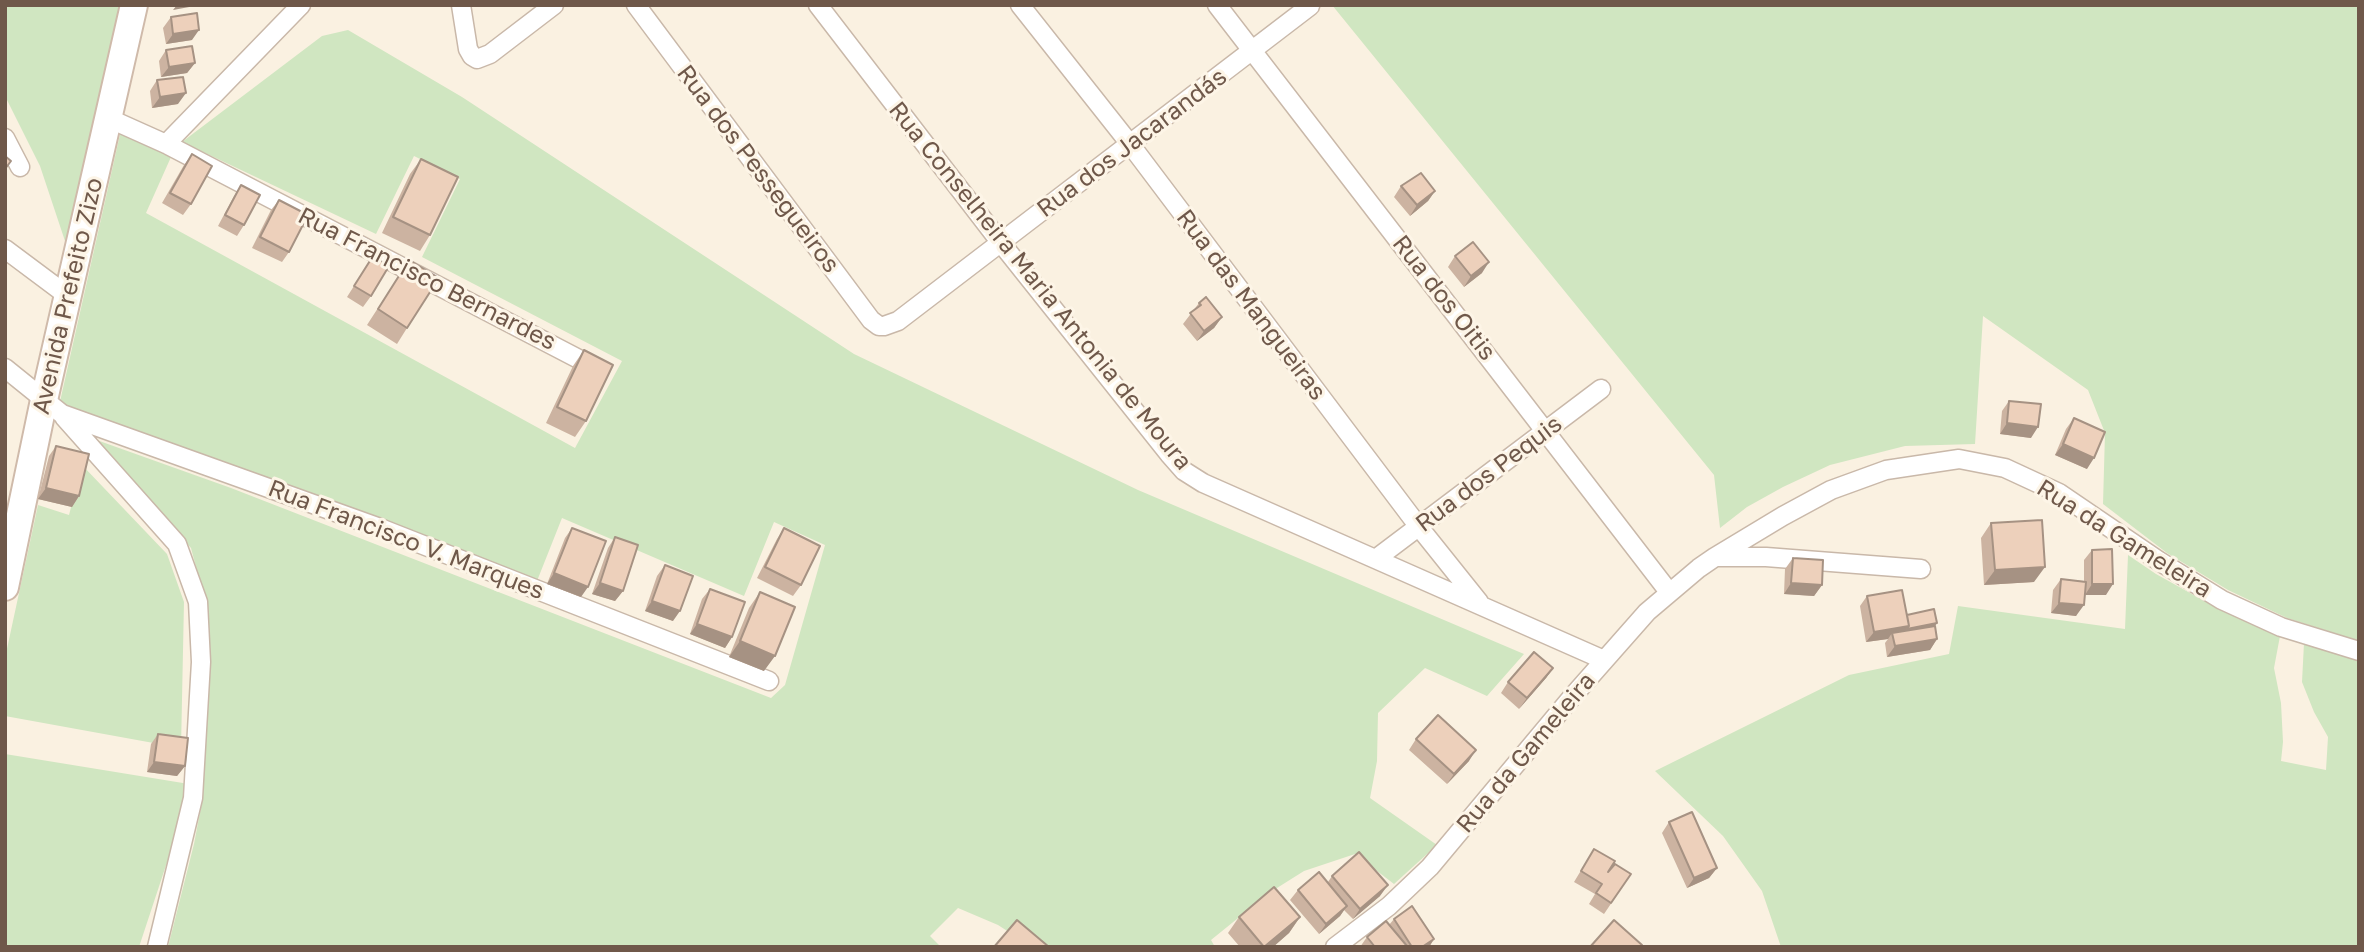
<!DOCTYPE html>
<meta charset="utf-8">
<style>
body{margin:0}
#map{position:relative;width:2364px;height:952px;overflow:hidden;background:#faf1e1;font-family:"Golos Text",sans-serif}
canvas{display:block}
.frame{position:absolute;inset:0;border:7px solid #6f584a;pointer-events:none}
</style>
<div id="map">
<canvas width="2364" height="952"></canvas>
<div class="frame"></div>
</div>
<script>
const context = document.querySelector('canvas').getContext('2d');
context.lineJoin = 'round';
function fill(path, color) { context.fillStyle = color; context.fill(path, 'evenodd'); }
const poly = rows => new Path2D(rows.map(r => 'M' + r).join(''));
function strokePath(path, color, width, dash) { context.strokeStyle = color; context.lineWidth = width; context.lineCap = dash ? 'butt' : 'round'; context.setLineDash(dash || []); context.stroke(path); }
function drawText(font, color, halo, rows, align = 'center') {
  context.font = font + ' "Golos Text",sans-serif'; context.lineWidth = 6; context.setLineDash([]); context.textBaseline = 'middle'; context.strokeStyle = halo; context.fillStyle = color; for (const [text, x, y, turn = 0] of rows) {
    context.save(); context.translate(x, y); context.rotate((+turn || 0) * Math.PI / 180); context.textAlign = isNaN(turn) ? turn : align; if (halo) context.strokeText(text, 0, 0); context.fillText(text, 0, 0); context.restore();
  }
}
fill(poly([
 [5,5,120,5,98,105,70,256,40,166,5,96],
 [1332,5,2359,5,2359,641,2287,618,2228,590,2167,553,2103,504,2105,433,2088,390,1983,316,1975,444,1905,446,1830,465,1783,487,1747,507,1720,528,1714,475],
 [348,30,462,97,854,354,1138,490,1524,654,1487,696,1425,668,1378,713,1377,761,1370,798,1437,845,1394,884,1355,854,1304,871,1269,893,1211,940,1215,947,1032,947,998,925,958,908,930,936,941,947,168,947,194,844,202,802,210,663,205,601,191,548,91,438,231,488,771,698,785,685,825,545,774,522,744,596,562,518,537,581,59,406,121,130,171,157,146,213,575,448,622,361,422,257,460,179,414,156,376,234,182,142,322,36],
 [82,465,167,554,184,602,181,748,5,716,5,658,38,505,69,515],
 [2128,555,2156,574,2217,608,2280,636,2274,668,2281,703,2283,742,2281,761,2326,770,2328,737,2314,712,2302,682,2304,643,2359,658,2359,947,1781,947,1762,891,1723,836,1655,771,1849,675,1949,654,1958,606,2125,629],
 [5,754,189,784,174,841,139,947,5,947]
]), '#d0e6c1');
const minor = poly([
 [461,5,468,49,472,56,477,59,490,54,554,5],
 [636,5,871,320,879,326,884,326,898,321,1310,6],
 [818,5,1001,243,1169,454,1184,471,1203,483,1604,660],
 [1020,5,1130,144,1419,527,1479,602],
 [1217,5,1669,592],
 [108,118,166,144,594,367],
 [5,138,20,167],
 [166,144,301,5],
 [5,249,68,296],
 [5,368,62,414,380,528,769,681],
 [64,417,177,544,198,602,201,662,193,798,157,947],
 [1715,557,1783,516,1831,490,1886,470,1959,459,2005,468,2059,493,2159,561,2222,600,2281,627,2359,651],
 [1377,558,1601,389],
 [1335,947,1389,906,1430,867,1572,697,1647,612,1699,568,1715,557,1766,557,1921,569]
]);
const secondary = poly([
 [5,587,44,400,134,5]
]);
strokePath(minor, '#c9b8a9', 21);
strokePath(secondary, '#cfbaaa', 30);
strokePath(minor, '#fff', 18);
strokePath(secondary, '#fff', 26);
fill(poly([
 [171,17,192,40,166,44,163,28],
 [166,50,195,63,187,73,161,77,159,61],
 [157,80,178,104,152,108,150,91],
 [192,154,191,204,183,215,162,203,184,165],
 [421,159,430,235,420,251,382,233,410,174],
 [241,185,244,225,237,236,218,226,234,196],
 [1401,186,1435,191,1428,201,1410,216,1394,197],
 [279,200,289,252,282,262,252,248,271,210],
 [373,256,371,296,363,307,347,297],
 [1455,256,1482,273,1464,287,1448,267],
 [409,260,407,328,397,344,367,325],
 [1199,303,1222,317,1214,328,1197,341,1183,324],
 [584,350,586,421,575,437,546,423,573,366],
 [2009,401,2031,438,2000,434,2002,411],
 [2074,418,2087,469,2055,455,2066,429],
 [56,446,79,496,72,507,38,499,49,456],
 [1991,523,2034,582,1984,585,1981,538],
 [572,528,581,597,547,584,565,538],
 [784,528,801,585,793,596,757,578,777,539],
 [615,537,623,591,615,601,592,594,608,548],
 [2092,550,2106,595,2085,595,2076,616,2051,613,2053,590,2061,579,2084,581,2084,560],
 [1793,558,1822,585,1814,596,1784,594,1785,569],
 [665,565,673,621,645,611,657,576],
 [710,589,732,637,725,648,690,634,702,599],
 [760,592,764,671,729,657,749,608],
 [1867,596,1907,615,1935,626,1937,639,1930,650,1887,657,1885,643,1888,639,1866,642,1860,606],
 [1553,668,1546,678,1519,709,1501,693,1508,682],
 [158,734,185,766,177,776,147,772,151,744],
 [1416,739,1469,761,1447,784,1409,750],
 [1669,822,1717,868,1709,878,1687,888,1662,833],
 [1594,849,1608,872,1631,874,1604,914,1589,904,1595,894,1574,882],
 [1332,876,1380,896,1353,919,1344,910,1340,916,1319,934,1290,900,1298,890,1328,882],
 [1239,917,1300,917,1289,933,1273,947,1240,947,1228,933],
 [1394,919,1434,939,1429,947,1360,947,1367,937,1389,925]
]), '#ccb3a1');
fill(poly([
 [177,5,200,5,173,10],
 [199,30,192,40,166,44,173,34],
 [195,63,187,73,161,77,169,67],
 [186,93,178,104,152,108,160,97],
 [1435,191,1428,201,1410,216,1417,205],
 [1489,262,1482,273,1464,287,1471,276],
 [1222,317,1214,328,1197,341,1204,331],
 [2007,423,2038,427,2031,438,2000,434],
 [2063,444,2094,458,2087,469,2055,455],
 [46,488,79,496,72,507,38,499],
 [2045,567,2034,582,1984,585,1995,570],
 [554,573,588,587,581,597,547,584],
 [600,583,623,591,615,601,592,594],
 [1791,583,1822,585,1814,596,1784,594],
 [2092,584,2113,584,2106,595,2085,595],
 [652,601,680,611,673,621,645,611],
 [2059,603,2084,605,2076,616,2051,613],
 [1937,623,1933,629,1904,634,1907,629],
 [697,624,732,637,725,648,690,634],
 [1909,626,1901,636,1892,633,1888,639,1866,642,1874,632],
 [1937,639,1930,650,1887,657,1895,646],
 [740,641,775,656,764,671,729,657],
 [1553,668,1546,678,1519,709,1527,698],
 [1476,750,1469,761,1447,784,1454,774],
 [154,762,185,766,177,776,147,772],
 [1717,868,1709,878,1687,888,1694,878],
 [1388,885,1380,896,1353,919,1360,909],
 [1347,906,1340,916,1319,934,1326,924],
 [1300,917,1289,933,1273,947,1265,947],
 [1434,939,1429,947,1422,947]
]), '#a69283');
const building = poly([
 [197,13,199,30,173,34,171,17,197,13],
 [192,46,195,63,169,67,166,50,192,46],
 [183,77,186,93,160,97,157,80,183,77],
 [192,154,212,166,191,204,170,193,192,154],
 [5,156,11,161,5,169,5,156],
 [421,159,458,177,430,235,393,217,421,159],
 [1421,173,1435,191,1417,205,1401,186,1421,173],
 [241,185,260,195,244,225,225,215,241,185],
 [279,200,308,215,289,252,260,237,279,200],
 [1473,242,1489,262,1471,276,1455,256,1473,242],
 [373,256,389,266,371,296,354,286,373,256],
 [409,260,439,278,407,328,378,309,409,260],
 [1206,297,1222,317,1204,331,1190,313,1201,305,1199,303,1206,297],
 [584,350,613,365,586,421,557,407,584,350],
 [2009,401,2041,404,2038,427,2007,423,2009,401],
 [2074,418,2105,432,2094,458,2063,444,2074,418],
 [56,446,89,454,79,496,46,488,56,446],
 [2042,520,2045,567,1995,570,1991,523,2042,520],
 [572,528,606,541,588,587,554,573,572,528],
 [784,528,820,546,801,585,765,567,784,528],
 [615,537,638,545,623,591,600,583,615,537],
 [2112,549,2113,584,2092,584,2092,550,2112,549],
 [1793,558,1823,560,1822,585,1791,583,1793,558],
 [665,565,693,576,680,611,652,601,665,565],
 [2061,579,2086,582,2084,605,2059,603,2061,579],
 [710,589,745,602,732,637,697,624,710,589],
 [1902,590,1909,626,1874,632,1867,596,1902,590],
 [760,592,795,607,775,656,740,641,760,592],
 [1934,609,1937,623,1907,629,1909,626,1907,615,1934,609],
 [1935,626,1937,639,1895,646,1892,633,1935,626],
 [1534,652,1553,668,1527,698,1508,682,1534,652],
 [1438,715,1476,750,1454,774,1416,739,1438,715],
 [158,734,188,738,185,766,154,762,158,734],
 [1692,812,1717,868,1694,878,1669,822,1692,812],
 [1594,849,1615,861,1608,872,1615,864,1631,874,1611,903,1596,893,1602,884,1581,871,1594,849],
 [1359,852,1388,885,1360,909,1332,876,1359,852],
 [1319,872,1347,906,1326,924,1298,890,1319,872],
 [1274,887,1300,917,1264,947,1239,917,1274,887],
 [1412,906,1434,939,1422,947,1412,947,1394,919,1412,906],
 [1017,920,1049,947,994,947,1017,920],
 [1614,920,1642,945,1641,947,1590,947,1614,920],
 [1386,921,1407,946,1406,947,1375,947,1367,937,1386,921]
]);
fill(building, '#edd0bb');
strokePath(building, '#a69283', 2);
drawText('24px', '#6f584a', '#fdf5e7', [
 ["Rua dos Jacarandás",1132,143,-37],
 ["Rua dos Pessegueiros",758,169,53],
 ["Rua Francisco Bernardes",427,279,27],
 ["Rua Conselheira Maria Antonia de Moura",1040,286,51],
 ["Avenida Prefeito Zizo",68,296,-77],
 ["Rua dos Oitis",1444,298,52],
 ["Rua das Mangueiras",1251,305,53],
 ["Rua dos Pequis",1489,474,-37],
 ["Rua da Gameleira",2124,539,32],
 ["Rua Francisco V. Marques",406,540,21],
 ["Rua da Gameleira",1526,753,-50]
]);
</script>
